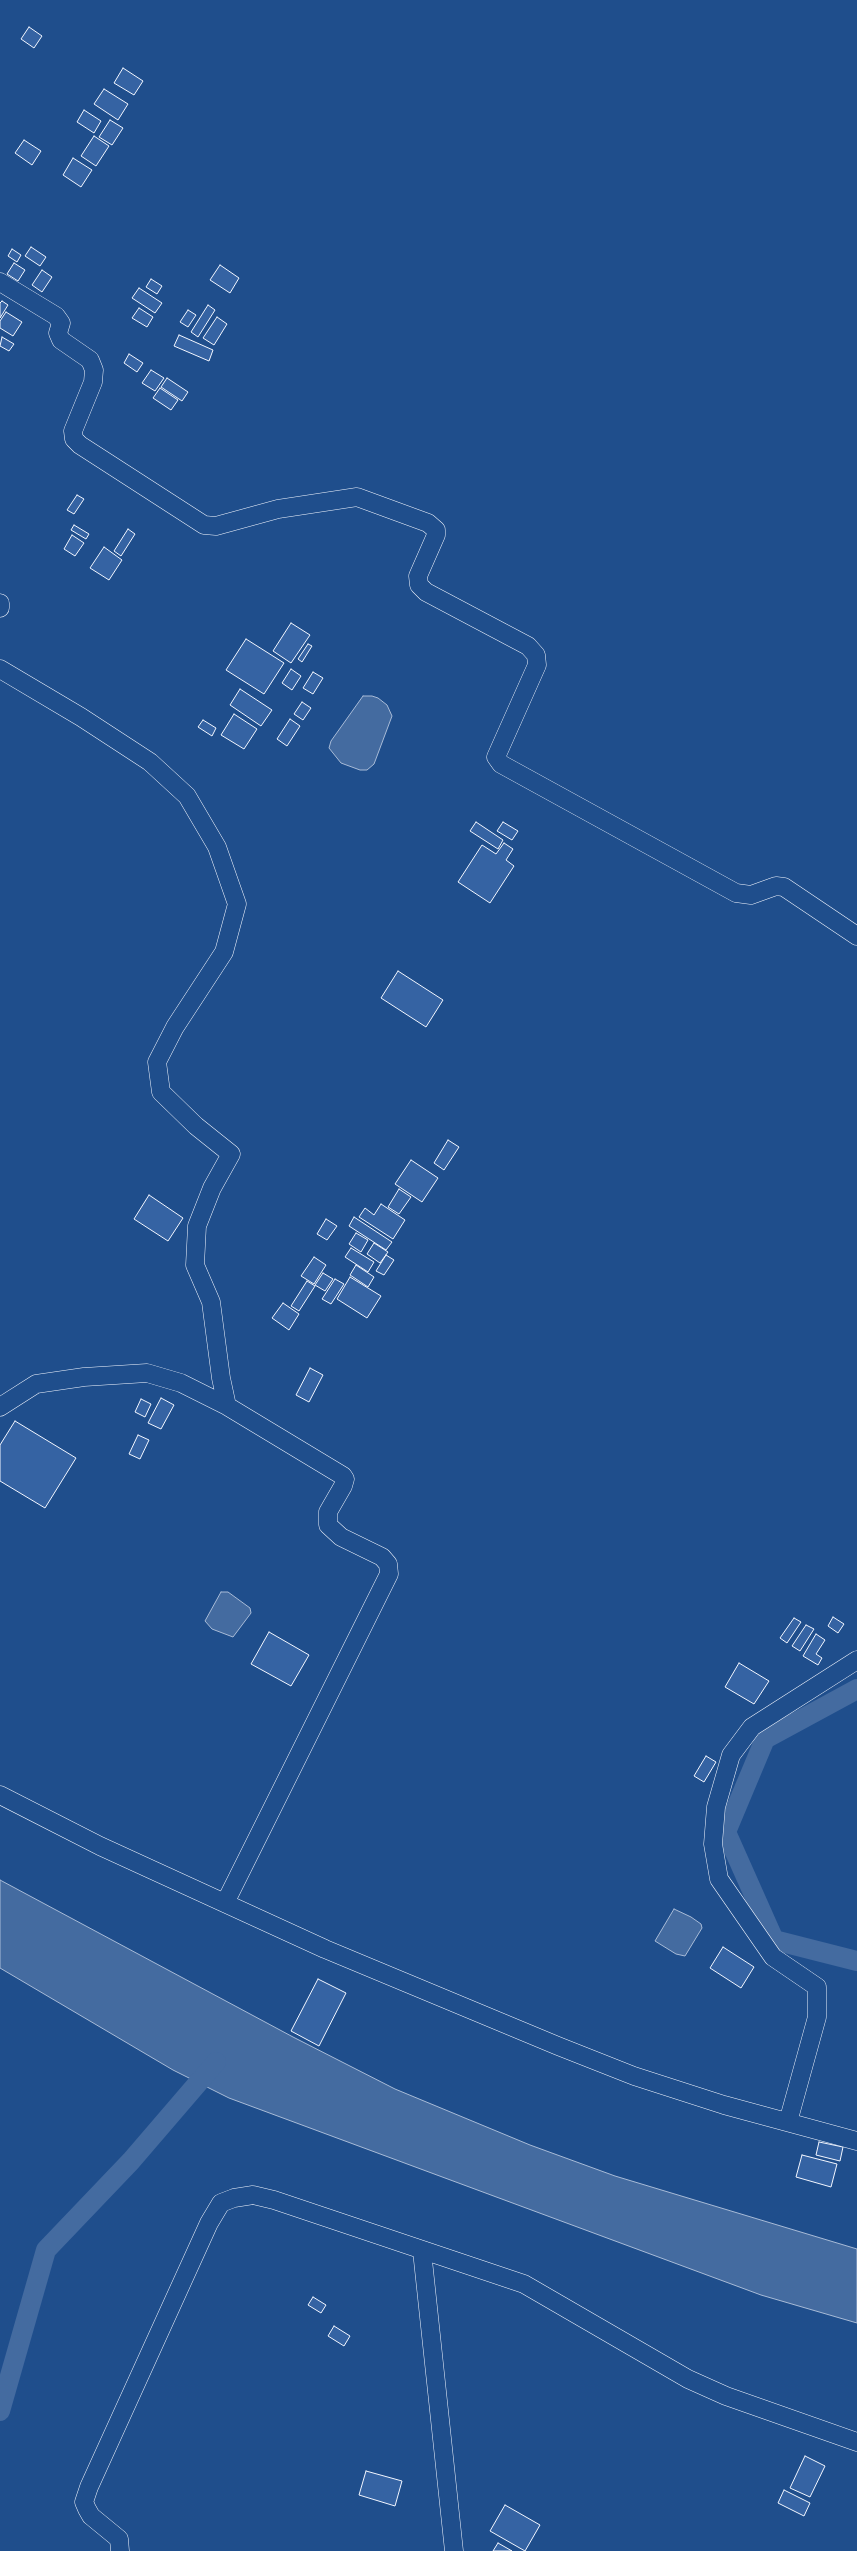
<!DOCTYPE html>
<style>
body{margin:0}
canvas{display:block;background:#1f4e8c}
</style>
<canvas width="857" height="2551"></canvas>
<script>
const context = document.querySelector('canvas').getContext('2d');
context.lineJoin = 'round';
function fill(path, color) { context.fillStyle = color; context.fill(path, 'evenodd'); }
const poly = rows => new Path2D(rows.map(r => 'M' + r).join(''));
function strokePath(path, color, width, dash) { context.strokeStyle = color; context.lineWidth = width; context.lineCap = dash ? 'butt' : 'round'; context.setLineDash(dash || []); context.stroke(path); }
const water = poly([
 [363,696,372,696,378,698,387,705,392,716,374,764,367,770,360,770,341,763,329,748,331,741,363,696],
 [221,1592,228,1592,250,1608,251,1613,233,1637,212,1629,205,1621,221,1592],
 [0,1880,293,2037,395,2089,530,2145,615,2176,857,2249,857,2323,761,2295,229,2098,173,2070,0,1968,0,1880],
 [674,1909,691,1917,701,1924,702,1928,685,1956,676,1954,655,1941,674,1909]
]);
fill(water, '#446ba0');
strokePath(water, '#a8bbd7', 1);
strokePath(poly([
 [857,1689,765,1739,726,1832,774,1940,857,1961],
 [0,2411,46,2250,131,2161,216,2062]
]), '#446ba0', 20);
const building = poly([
 [29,27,42,36,34,48,21,39,29,27],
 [123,68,143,81,134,95,114,83,123,68],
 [104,89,128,104,118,120,94,104,104,89],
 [84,110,101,121,94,133,77,122,84,110],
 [110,120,123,128,112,145,99,137,110,120],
 [94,136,109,146,96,166,81,156,94,136],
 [24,140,41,151,32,165,15,153,24,140],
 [73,158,92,170,81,187,63,175,73,158],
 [31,247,46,257,40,266,25,256,31,247],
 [12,249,21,255,17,262,8,256,12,249],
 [14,263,25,270,18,281,7,274,14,263],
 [220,265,239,278,230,293,210,280,220,265],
 [42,270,52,277,42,292,32,285,42,270],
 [151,279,162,286,157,294,146,287,151,279],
 [139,288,162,303,155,313,132,298,139,288],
 [2,301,8,305,0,318,0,303,2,301],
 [208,305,215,310,198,337,191,332,208,305],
 [139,308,153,317,147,327,132,318,139,308],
 [188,310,196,315,188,327,180,322,188,310],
 [6,312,22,322,13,336,0,328,0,321,6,312],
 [217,317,227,324,214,345,203,338,217,317],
 [179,335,213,350,209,361,174,346,179,335],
 [2,337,14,344,9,351,0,346,2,337],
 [129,354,143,363,137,372,124,363,129,354],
 [151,370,164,378,155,391,142,383,151,370],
 [167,378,188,392,182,401,161,387,167,378],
 [160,388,178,400,171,410,153,398,160,388],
 [77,495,84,499,74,514,67,510,77,495],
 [74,525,89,534,86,539,71,530,74,525],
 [128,529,135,534,121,556,114,551,128,529],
 [72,535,84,543,75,556,64,549,72,535],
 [104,547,122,560,109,580,90,568,104,547],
 [291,623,310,635,291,663,273,651,291,623],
 [246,639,284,663,264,694,226,670,246,639],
 [308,644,312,646,302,662,298,659,308,644],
 [291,669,301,676,292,690,282,683,291,669],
 [313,672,323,678,313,694,303,688,313,672],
 [240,689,272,710,261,726,230,705,240,689],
 [302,702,311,708,303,720,294,714,302,702],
 [234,714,257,729,244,749,221,735,234,714],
 [290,719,300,726,287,746,277,739,290,719],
 [203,720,216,728,212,736,198,727,203,720],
 [476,822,503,840,498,849,470,831,476,822],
 [503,822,518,831,512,840,497,831,503,822],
 [504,843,513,849,506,860,514,866,490,903,458,882,482,845,496,854,504,843],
 [398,971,443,1000,426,1027,381,998,398,971],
 [448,1140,459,1147,444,1170,434,1163,448,1140],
 [411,1160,438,1178,422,1202,395,1184,411,1160],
 [399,1189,411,1197,399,1214,388,1207,399,1189],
 [149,1195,183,1218,168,1241,134,1219,149,1195],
 [381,1204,405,1220,393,1239,359,1217,365,1208,374,1215,381,1204],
 [354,1217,392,1242,386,1250,349,1226,354,1217],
 [326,1219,337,1226,327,1240,317,1234,326,1219],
 [356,1233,368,1240,361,1252,349,1244,356,1233],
 [374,1243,388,1252,380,1263,367,1254,374,1243],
 [351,1248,374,1262,368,1272,345,1257,351,1248],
 [386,1255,394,1260,384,1275,376,1271,386,1255],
 [314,1257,326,1265,314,1284,301,1276,314,1257],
 [356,1265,374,1277,368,1287,350,1275,356,1265],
 [323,1273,333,1279,325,1291,315,1285,323,1273],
 [350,1277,381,1296,367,1318,337,1299,350,1277],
 [335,1279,344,1284,331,1304,322,1299,335,1279],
 [307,1281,315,1286,299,1311,291,1306,307,1281],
 [283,1303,299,1314,289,1330,272,1318,283,1303],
 [310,1368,323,1375,309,1402,296,1395,310,1368],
 [161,1398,174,1405,161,1429,148,1423,161,1398],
 [141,1399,151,1404,145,1417,135,1412,141,1399],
 [15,1421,76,1458,45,1508,0,1481,0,1445,15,1421],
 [138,1435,149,1440,140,1459,129,1454,138,1435],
 [833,1617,844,1624,838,1633,828,1626,833,1617],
 [794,1618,801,1622,787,1643,780,1638,794,1618],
 [806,1625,814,1629,800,1651,792,1646,806,1625],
 [269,1632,309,1655,291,1686,251,1664,269,1632],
 [816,1634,825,1640,816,1654,822,1658,818,1665,803,1656,816,1634],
 [739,1663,769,1681,754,1704,725,1687,739,1663],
 [706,1756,716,1762,704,1782,694,1776,706,1756],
 [723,1947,754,1967,741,1988,710,1968,723,1947],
 [318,1979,346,1993,319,2046,291,2031,318,1979],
 [819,2142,843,2147,840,2161,816,2155,819,2142],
 [802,2155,837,2164,831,2187,796,2177,802,2155],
 [313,2297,326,2305,321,2313,308,2305,313,2297],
 [334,2326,350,2336,344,2346,328,2336,334,2326],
 [805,2456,825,2466,810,2497,790,2488,805,2456],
 [366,2471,402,2481,395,2506,359,2495,366,2471],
 [784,2490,810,2503,804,2516,778,2503,784,2490],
 [505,2505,540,2525,525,2551,490,2531,505,2505],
 [498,2543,512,2551,493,2551,498,2543]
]);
fill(building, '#3563a3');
strokePath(building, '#f2f6ff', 1);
const minor = poly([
 [0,282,56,316,61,323,58,333,61,340,90,360,94,370,93,382,73,431,74,439,80,445,204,525,216,526,278,509,357,497,428,523,436,530,436,535,418,576,419,585,426,592,528,646,536,655,537,665,496,757,501,764,736,893,751,895,776,886,784,887,857,936],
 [0,603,0,608],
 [0,669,81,717,150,762,187,796,217,847,237,904,224,952,175,1027,157,1062,161,1092,196,1126,231,1154,212,1188,197,1226,195,1265,211,1302,221,1378,227,1406,181,1383,147,1373,84,1377,36,1384,0,1407],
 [0,1795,100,1846,325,1949,558,2046,634,2076,724,2105,857,2141],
 [225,1903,389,1574,388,1564,382,1557,341,1537,328,1525,328,1512,343,1486,345,1479,343,1476,227,1406],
 [788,2122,817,2017,817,1987,773,1957,719,1879,713,1844,716,1807,731,1755,752,1727,857,1660],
 [422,2251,454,2551],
 [120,2551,119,2539,91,2516,87,2509,84,2502,89,2487,209,2223,221,2203,234,2198,253,2195,274,2200,524,2284,688,2379,726,2396,857,2442]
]);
strokePath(minor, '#f2f6ff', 19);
strokePath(minor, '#1f4e8c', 18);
</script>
